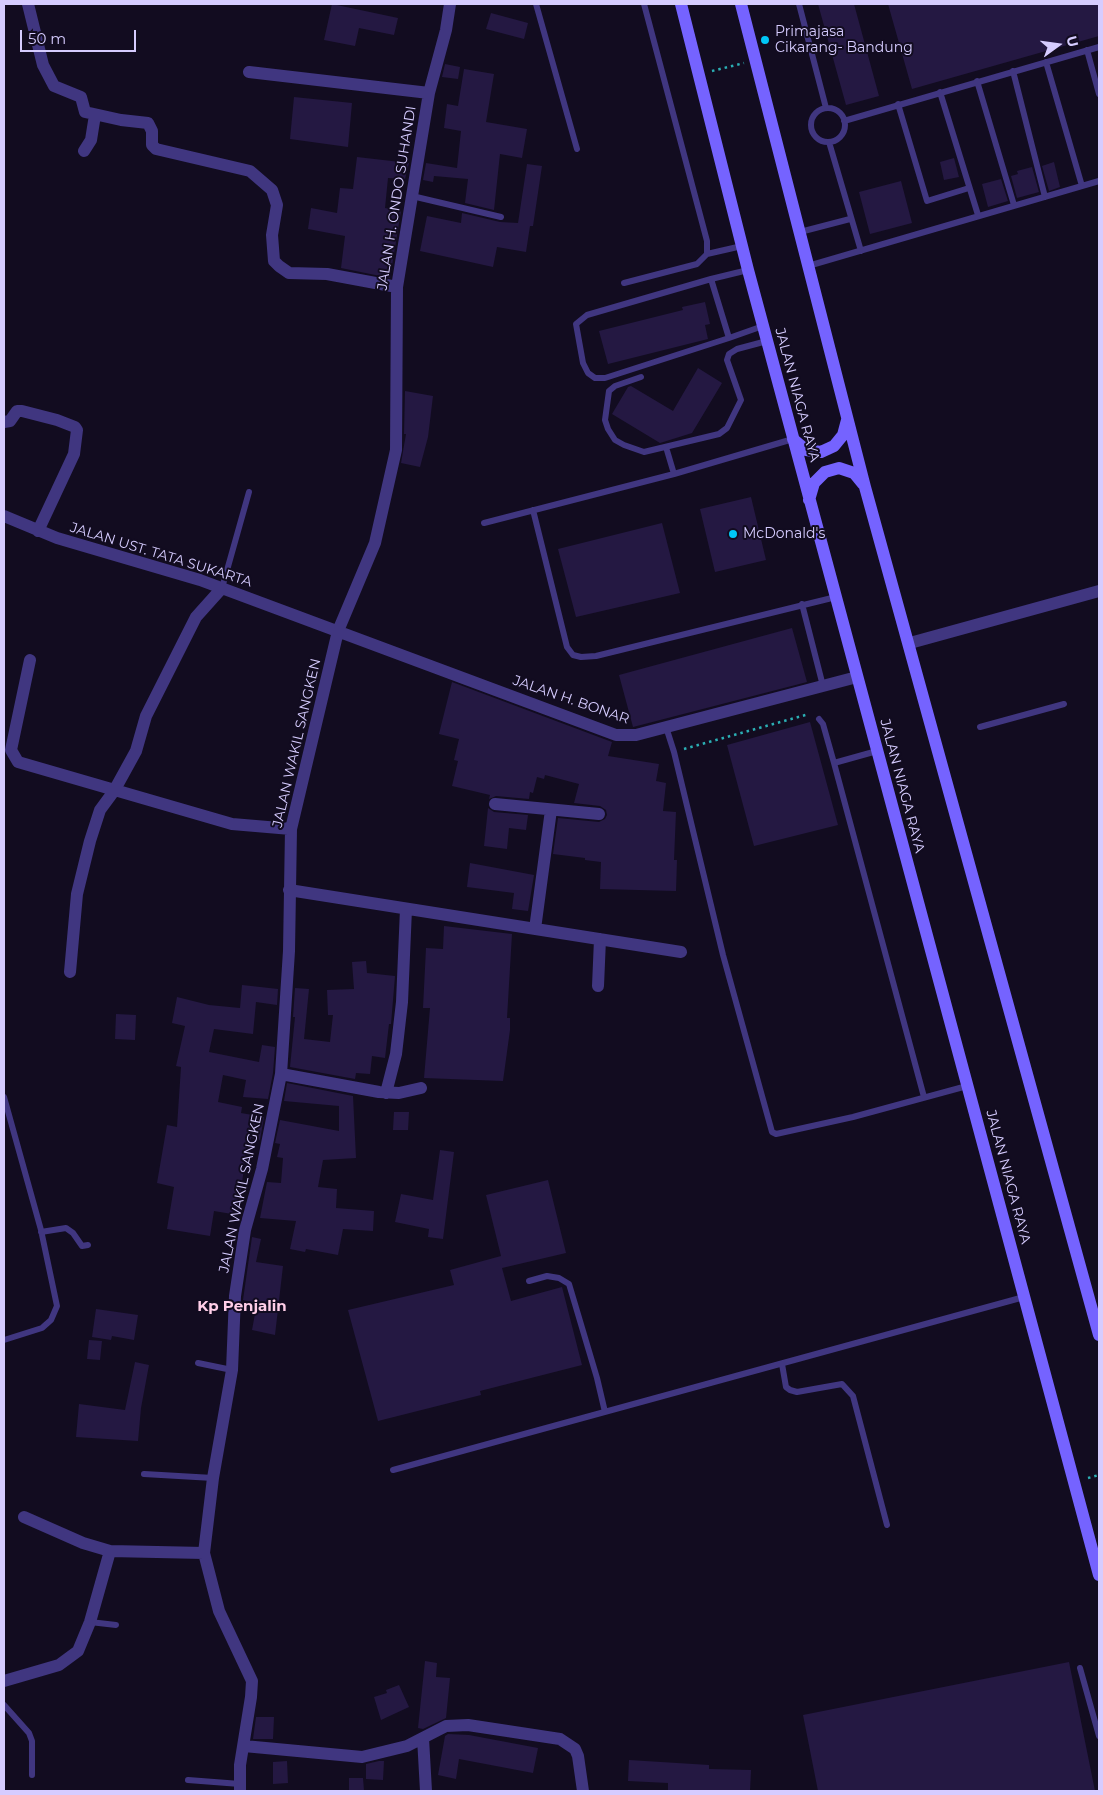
<!DOCTYPE html>
<style>
body{margin:0}
#map{position:relative;width:1103px;height:1795px;overflow:hidden;background:#120c20;font-family:Montserrat,sans-serif}
canvas{display:block}
.frame{position:absolute;inset:0;border:5px solid #d6ccff;pointer-events:none}
.north{position:absolute;left:1033px;top:20px;width:50px;height:50px;-webkit-text-stroke:4px #120c20;paint-order:stroke;rotate:76deg;font-size:14px;font-weight:700;line-height:20px;text-align:center;color:#d6ccff}
.north::after{content:'';display:block;margin:auto;width:18px;height:22px;background:#d6ccff;clip-path:polygon(50% 0,100% 100%,50% 72%,0 100%)}
.scale{position:absolute;left:20px;top:30px;width:116px;height:22px;box-sizing:border-box;border:2px solid #d6ccff;border-top:0;padding-left:6px;font-size:15px;line-height:18px;white-space:nowrap;color:#d6ccff;-webkit-text-stroke:4px #120c20;paint-order:stroke}
</style>
<div id="map">
<canvas width="1103" height="1795"></canvas>
<div class="frame"></div>
<div class="north">U</div>
<div class="scale">50 m</div>
</div>
<script>
const context = document.querySelector('canvas').getContext('2d');
context.lineJoin = 'round';
function fill(path, color) { context.fillStyle = color; context.fill(path, 'evenodd'); }
const poly = rows => new Path2D(rows.map(r => 'M' + r).join(''));
function strokePath(path, color, width, dash) { context.strokeStyle = color; context.lineWidth = width; context.lineCap = dash ? 'butt' : 'round'; context.setLineDash(dash || []); context.stroke(path); }
function drawText(font, color, halo, rows, align = 'center') {
  context.font = font + ' Montserrat,sans-serif'; context.lineWidth = 4; context.setLineDash([]); context.textBaseline = 'middle'; context.strokeStyle = halo; context.fillStyle = color; for (const [text, x, y, turn = 0] of rows) {
    context.save(); context.translate(x, y); context.rotate((+turn || 0) * Math.PI / 180); context.textAlign = isNaN(turn) ? turn : align; if (halo) context.strokeText(text, 0, 0); context.fillText(text, 0, 0); context.restore();
  }
}
fill(poly([
 [332,4,398,18,394,35,359,28,355,46,324,40],
 [818,4,854,4,879,96,846,105],
 [888,4,1099,4,1099,36,912,89],
 [491,13,528,23,524,39,486,29],
 [445,64,460,67,458,79,442,77],
 [464,69,494,74,486,122,527,129,522,158,500,154,494,210,465,203,468,179,434,176,433,182,423,180,426,163,457,168,461,131,444,128,447,104,458,106],
 [294,97,352,103,348,147,290,139],
 [357,157,409,163,405,179,388,178,385,208,401,211,390,278,341,268,345,236,308,229,311,208,337,213,340,188,353,189],
 [954,158,959,177,944,180,940,162],
 [1054,162,1060,187,1049,191,1042,166],
 [527,164,542,166,533,226,530,226,526,252,497,247,493,267,420,251,427,216,461,223,462,213,500,222,518,223],
 [1032,167,1039,192,1017,198,1011,176,1018,174,1017,171],
 [1001,179,1008,201,988,207,982,184],
 [901,181,912,223,870,234,859,192],
 [705,302,710,324,705,325,708,339,608,364,599,331,683,310,682,307],
 [698,368,722,383,692,433,660,443,612,414,628,387,631,386,673,411],
 [405,391,433,396,428,437,420,467,401,463,406,434,404,434],
 [751,497,766,560,715,572,700,509],
 [662,523,680,593,576,617,558,549],
 [792,628,807,682,633,727,619,675],
 [452,682,612,742,608,756,659,764,656,781,666,783,663,811,676,812,674,860,677,860,676,891,600,889,601,862,585,860,585,858,553,854,558,818,599,822,605,819,607,815,606,810,600,806,574,803,579,784,545,775,544,779,537,777,533,793,530,792,529,799,496,796,489,799,490,795,452,786,458,761,454,760,459,739,439,734],
 [810,722,838,825,754,846,727,745],
 [488,808,494,812,528,815,526,830,509,828,507,849,484,846],
 [470,863,534,875,528,911,512,909,514,893,467,887],
 [444,926,512,934,507,1018,510,1018,510,1030,503,1081,424,1078,430,1008,423,1008,426,948,443,949],
 [366,961,367,973,395,976,391,1024,389,1024,385,1058,372,1056,370,1074,356,1073,355,1079,290,1067,295,1017,293,1017,295,988,309,989,304,1039,330,1042,333,1015,328,1015,327,990,354,989,352,962],
 [242,985,278,989,277,1005,256,1002,253,1034,214,1029,209,1052,259,1062,262,1045,275,1047,273,1073,268,1099,243,1097,246,1080,223,1075,218,1102,242,1107,241,1113,264,1117,260,1140,251,1138,248,1152,246,1152,238,1215,214,1211,210,1236,167,1229,174,1187,157,1183,167,1125,177,1127,181,1067,176,1066,185,1026,172,1023,177,997,209,1005,240,1008],
 [116,1014,136,1015,135,1040,115,1039],
 [287,1083,353,1096,356,1158,323,1160,318,1187,337,1189,336,1208,374,1211,373,1231,343,1229,338,1255,306,1249,305,1252,290,1249,296,1221,260,1218,267,1182,281,1183,283,1158,277,1157,280,1144,275,1143,280,1120,339,1131,339,1106,284,1101],
 [394,1112,409,1112,408,1130,393,1130],
 [440,1150,454,1152,443,1239,428,1237,429,1229,395,1222,401,1194,433,1200],
 [548,1180,566,1253,502,1268,511,1301,562,1287,582,1365,480,1391,481,1395,378,1421,348,1310,454,1285,450,1270,501,1256,486,1195],
 [252,1237,261,1239,256,1262,283,1266,275,1335,252,1330,257,1303,243,1300],
 [96,1309,138,1315,134,1340,112,1336,111,1340,92,1337],
 [89,1340,102,1341,100,1360,87,1359],
 [135,1362,149,1365,141,1408,138,1441,76,1437,79,1404,125,1410],
 [425,1661,437,1663,436,1677,450,1678,446,1718,423,1729,418,1728],
 [1069,1662,1095,1791,818,1791,803,1715],
 [399,1685,409,1707,381,1720,374,1697,387,1693,386,1690],
 [256,1717,274,1717,273,1739,253,1739],
 [448,1734,469,1735,538,1748,533,1773,459,1759,456,1779,438,1775,445,1736],
 [629,1760,709,1765,709,1769,751,1770,750,1791,668,1791,668,1783,628,1781],
 [287,1761,288,1783,273,1784,273,1762],
 [379,1761,384,1761,383,1780,366,1779,366,1764],
 [349,1778,363,1778,364,1791,349,1791]
]), '#241842');
strokePath(poly([
 [712,71,744,63],
 [684,749,809,714],
 [1088,1478,1099,1475]
]), '#2bafb4', 2.5, [2.5, 4]);
strokePath(poly([
 [536,4,577,149],
 [799,4,826,108],
 [1087,50,1099,94],
 [1046,62,1082,186],
 [1013,71,1045,197],
 [977,81,1014,205],
 [940,92,978,215],
 [898,104,927,201,969,188],
 '811 125a17 17 0 1 1 34 0a17 17 0 1 1-34 0Z',
 [844,121,1099,47],
 [829,142,861,251],
 [412,196,501,217],
 [800,232,850,219],
 [707,254,742,246],
 [808,266,1099,181],
 [711,279,748,270],
 [624,283,697,264,707,254,707,241,644,4],
 [729,338,711,279,587,315,576,324,583,363,588,373,595,378,605,378,729,338,763,326],
 [641,377,615,386,609,391,605,420,608,429,615,440,624,445,644,452,719,434,727,428,741,400,727,360,729,354,737,349,767,341],
 [666,447,674,474],
 [533,510,567,647,573,655,581,657,596,656,836,597],
 [484,523,674,474,793,439],
 [222,588,249,492],
 [802,604,823,686],
 [819,719,823,724,834,763,924,1097],
 [666,727,674,752,723,955,772,1132,776,1134,853,1117,967,1086],
 [980,727,1064,704],
 [834,763,877,751],
 [4,1097,41,1230,57,1306,51,1320,42,1328,4,1340],
 [41,1232,66,1228,73,1233,82,1246,88,1245],
 [529,1281,547,1276,559,1278,569,1284,597,1378,605,1412],
 [198,1363,232,1370],
 [782,1364,786,1387,790,1390,797,1392,842,1384,853,1396,887,1525],
 [393,1470,1024,1297],
 [144,1474,213,1478],
 [90,1622,116,1625],
 [1080,1668,1099,1736],
 [4,1705,29,1733,32,1741,32,1775],
 [188,1780,240,1784]
]), '#403680', 6);
strokePath(poly([
 [28,4,43,65,54,86,81,97,85,112,121,120,148,123,152,131,152,145,156,149,250,171,272,190,277,205,272,235,274,261,279,266,289,273,327,274,397,287],
 [249,72,429,93],
 [84,151,91,140,95,115],
 [4,422,10,421,17,411,22,411,57,420,75,427,77,430,74,454,38,531],
 [4,516,57,538,200,580,616,735,636,735,857,677],
 [910,643,1099,591],
 [30,660,11,750,18,762,232,824,291,829],
 [495,804,599,814],
 [289,890,681,952],
 [535,929,551,810],
 [70,972,77,894,90,841,100,810,114,791,136,751,146,716,196,617,222,588],
 [598,986,600,939],
 [281,1074,379,1092,399,1093,421,1088],
 [386,1093,396,1054,402,1002,406,909],
 [24,1517,83,1543,110,1551,204,1553],
 [4,1681,59,1665,78,1651,90,1622,110,1551],
 [423,1738,426,1791],
 [244,1746,362,1757,407,1746,446,1726,468,1725,560,1739,575,1749,578,1756,583,1791],
 [240,1791,240,1765,251,1697,252,1681,219,1611,204,1553,213,1478,232,1370,235,1296,245,1230,262,1169,281,1074,289,951,291,829,338,631,375,543,396,450,397,287,429,93,446,30,450,4]
]), '#403680', 12);
strokePath(poly([
 [681,4,748,270,1099,1575],
 [741,4,865,487,1099,1335],
 [793,439,806,450,821,452,834,446,843,435,847,420],
 [809,500,814,483,825,472,839,468,854,473,863,484]
]), '#7563ff', 12);
for (const [x, y, r, color] of [
 [765,40,5,"#00c7f7"],
 [733,534,5,"#00c7f7"]
]) { const dot = new Path2D(); dot.arc(x, y, r, 0, 2 * Math.PI); context.fillStyle = color; context.fill(dot); strokePath(dot, '#120c20', 2); }
drawText('14px', '#d6ccff', '#120c20', [
 ["Primajasa",775,32],
 ["Cikarang- Bandung",775,48],
 ["McDonald's",743,534]
], 'left');
drawText('14px', '#d6ccff', '#120c20', [
 ["JALAN H. ONDO SUHANDI",397,198,-81],
 ["JALAN NIAGA RAYA",797,395,75],
 ["JALAN UST. TATA SUKARTA",161,555,17],
 ["JALAN H. BONAR",571,700,19],
 ["JALAN WAKIL SANGKEN",297,743,-77],
 ["JALAN NIAGA RAYA",902,786,75],
 ["JALAN NIAGA RAYA",1008,1177,75],
 ["JALAN WAKIL SANGKEN",242,1188,-78]
]);
drawText('bold 15px', '#ffcee8', '#120c20', [
 ["Kp Penjalin",242,1307]
]);
</script>
